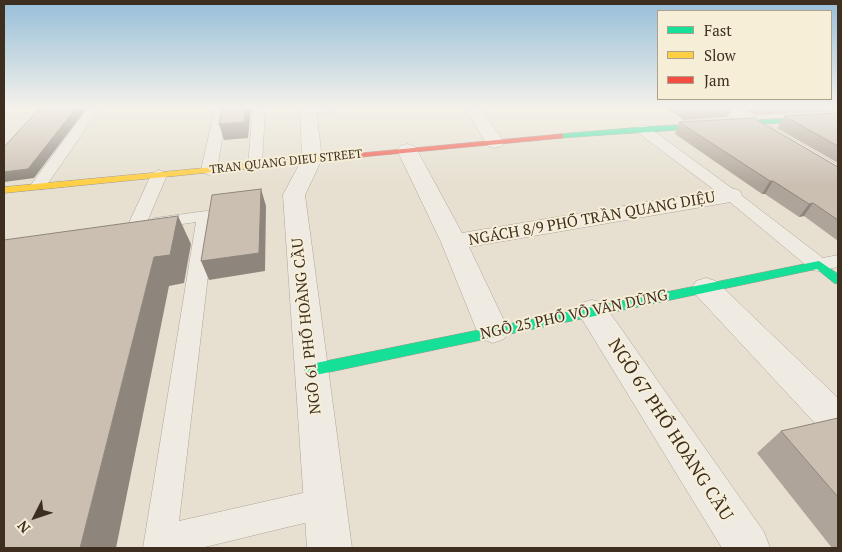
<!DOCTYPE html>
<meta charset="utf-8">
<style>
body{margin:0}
#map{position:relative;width:842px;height:552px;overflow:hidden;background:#e7e0d1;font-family:"PT Serif",serif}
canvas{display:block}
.frame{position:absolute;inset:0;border:5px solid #3d2e20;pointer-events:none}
.legend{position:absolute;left:657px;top:10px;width:175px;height:90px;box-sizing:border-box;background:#f7eed8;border:1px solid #ada18e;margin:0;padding:6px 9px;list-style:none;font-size:15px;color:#3d2e20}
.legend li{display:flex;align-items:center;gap:10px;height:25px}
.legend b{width:25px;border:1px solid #ada18e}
.north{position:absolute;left:10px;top:492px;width:50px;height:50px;-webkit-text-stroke:4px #f7eed8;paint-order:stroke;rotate:229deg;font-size:14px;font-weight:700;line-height:20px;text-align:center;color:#3d2e20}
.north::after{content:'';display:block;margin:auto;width:18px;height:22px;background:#3d2e20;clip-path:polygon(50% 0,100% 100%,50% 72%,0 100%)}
</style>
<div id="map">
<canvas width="842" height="552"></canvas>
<div class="frame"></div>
<ul class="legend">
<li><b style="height:6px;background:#16e098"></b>Fast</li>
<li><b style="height:6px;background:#ffcf43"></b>Slow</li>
<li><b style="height:6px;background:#f24e42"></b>Jam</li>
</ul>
<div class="north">N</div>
</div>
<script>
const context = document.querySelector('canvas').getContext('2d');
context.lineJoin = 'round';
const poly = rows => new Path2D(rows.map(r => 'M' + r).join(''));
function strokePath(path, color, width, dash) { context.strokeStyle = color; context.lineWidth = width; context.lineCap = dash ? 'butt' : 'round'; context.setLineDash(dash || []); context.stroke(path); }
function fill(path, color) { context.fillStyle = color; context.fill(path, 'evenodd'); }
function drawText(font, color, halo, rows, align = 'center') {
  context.font = font + ' "PT Serif",serif'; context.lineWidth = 4; context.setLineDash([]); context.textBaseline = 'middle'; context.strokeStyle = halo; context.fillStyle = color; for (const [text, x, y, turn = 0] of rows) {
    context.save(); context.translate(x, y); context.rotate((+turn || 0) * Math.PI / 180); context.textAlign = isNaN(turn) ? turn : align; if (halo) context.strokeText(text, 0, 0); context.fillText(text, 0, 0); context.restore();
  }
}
const lane = poly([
 [88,108,100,108,44,189,32,189,30,186,88,108],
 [215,108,227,108,217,170,214,173,209,175,204,173,201,170,215,108],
 [253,108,265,108,262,165,260,168,255,169,250,168,248,165,253,108],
 [304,108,340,108,334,112,308,114,304,113,302,110,304,108],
 [642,125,647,126,737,192,823,258,838,255,838,267,819,271,812,270,725,198,637,132,635,129,642,125],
 [159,170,164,172,167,175,147,222,155,218,206,211,212,212,215,216,179,521,325,488,336,492,340,503,336,514,325,518,201,548,143,548,196,222,155,228,149,227,146,223,143,229,137,230,131,229,128,225,151,175,154,172,159,170]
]);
const street = poly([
 [300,108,316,108,322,159,305,195,352,548,307,548,283,195,302,159,300,108],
 [465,108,481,108,504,142,502,146,495,148,488,146,465,108],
 [721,108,740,108,838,165,838,180,831,178,723,112,721,108],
 [407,144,414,146,417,150,462,233,731,188,739,190,742,195,739,200,731,202,469,247,509,331,504,339,493,343,482,339,477,331,441,242,397,150,400,146,407,144],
 [706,278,716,281,838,398,838,439,825,434,696,295,692,288,696,281,706,278],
 [592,300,603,303,764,532,770,548,722,548,577,311,581,303,592,300]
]);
const fast = poly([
 [838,115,838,119,560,138,556,136,560,134,642,127,838,115],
 [819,261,838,274,838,284,834,283,817,269,311,376,306,374,304,370,306,366,311,364,819,261]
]);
const slow = poly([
 [361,153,364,153,364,157,4,193,4,187,361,153]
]);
const jam = poly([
 [560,134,563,134,563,138,361,157,357,155,361,153,560,134]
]);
strokePath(lane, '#ada599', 1);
strokePath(street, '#ada599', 1);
strokePath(fast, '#9c958a', 1);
strokePath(slow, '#9c958a', 1);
strokePath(jam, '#9c958a', 1);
fill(lane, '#efebe3');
fill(street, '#efebe3');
fill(fast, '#16e098');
fill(slow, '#ffcf43');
fill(jam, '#f24e42');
fill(poly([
 [666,108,732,108,727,117,684,120],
 [743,108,838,108,838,111,756,115],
 [838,113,838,163,777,128,784,116],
 [679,122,838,167,838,241,804,216,799,217,765,194,762,194,675,134],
 [838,418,838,548,832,548,757,453,781,431]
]), '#afa499');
fill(poly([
 [76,108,87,108,34,178,4,182,4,172],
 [246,108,251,108,251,109,248,138,224,140,219,124],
 [770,181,773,181,765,194,762,194],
 [261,189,266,206,265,271,209,280,201,261],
 [813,203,804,216,799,217,809,204],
 [178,216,191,244,184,283,169,286,116,548,80,548,154,257]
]), '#8e867d');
const building = poly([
 [40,108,76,108,28,169,4,172,4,147,40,108],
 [222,108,246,108,244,122,219,124,222,108],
 [838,113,838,146,784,116,838,113],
 [754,118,838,167,838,220,813,203,809,204,773,181,770,181,679,122,754,118],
 [261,189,259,253,201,261,212,195,261,189],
 [178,216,170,255,154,257,80,548,4,548,4,240,178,216],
 [838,418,838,497,781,431,838,418]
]);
fill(building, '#cbbfb2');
strokePath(building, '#8e867d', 1);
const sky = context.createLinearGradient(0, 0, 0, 185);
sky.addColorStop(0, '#96bed9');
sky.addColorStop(0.58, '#f4f1ea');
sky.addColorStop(1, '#f4f1ea00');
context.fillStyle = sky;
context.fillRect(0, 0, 842, 185);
drawText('12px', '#3d2e20', '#f7eed8', [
 ["TRAN QUANG DIEU STREET",286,162,-6]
]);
drawText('15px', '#3d2e20', '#f7eed8', [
 ["NGÁCH 8/9 PHỐ TRẦN QUANG DIỆU",592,219,-10],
 ["NGÕ 25 PHỐ VÕ VĂN DŨNG",574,315,-12],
 ["NGÕ 61 PHỐ HOÀNG CẦU",307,326,-96]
]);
drawText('18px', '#3d2e20', '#f7eed8', [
 ["NGÕ 67 PHỐ HOÀNG CẦU",670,430,57]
]);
</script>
